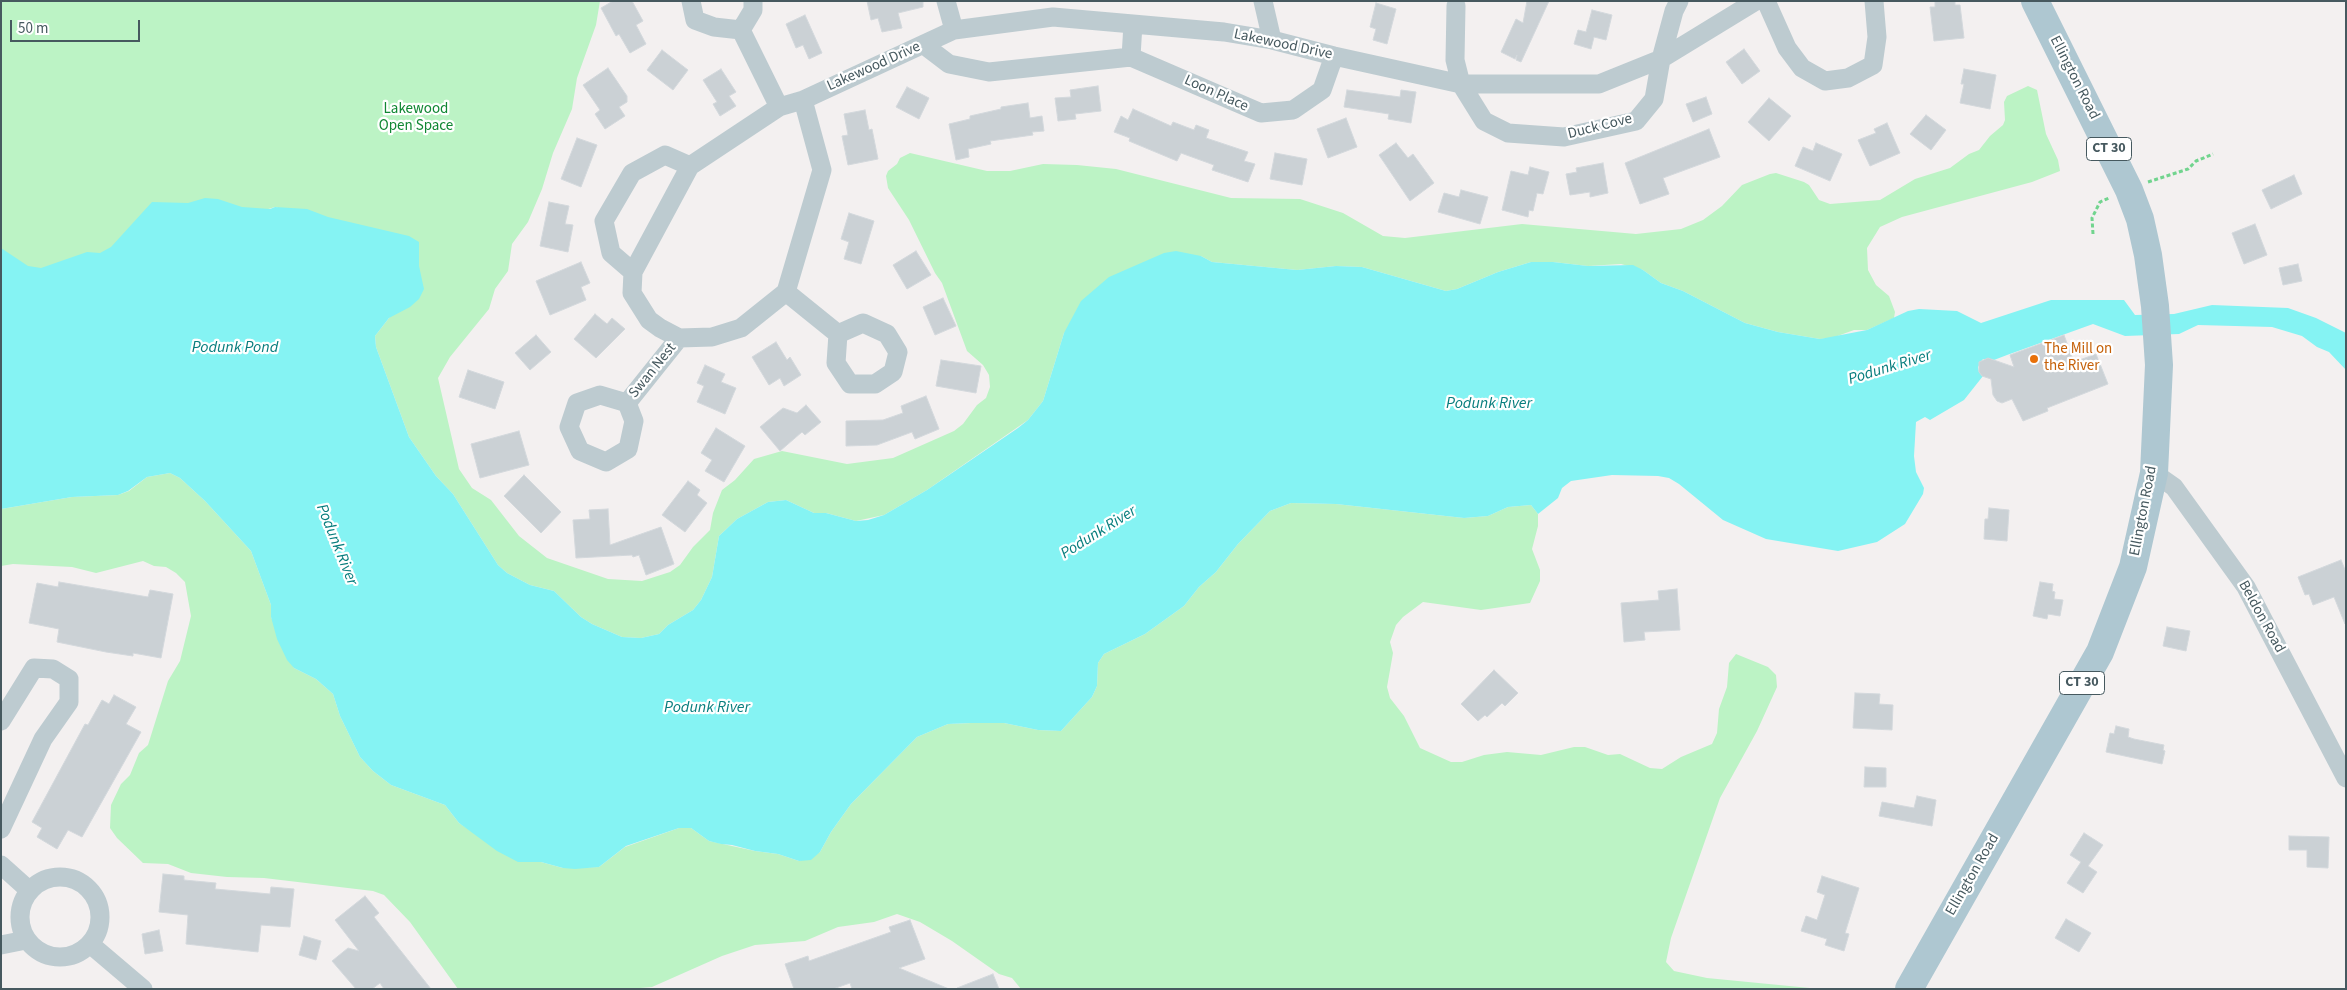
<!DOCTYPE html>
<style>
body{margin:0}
#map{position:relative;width:2347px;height:990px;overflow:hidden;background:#f3f0f0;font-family:"Source Sans 3",sans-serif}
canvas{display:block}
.frame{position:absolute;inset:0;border:2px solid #46595f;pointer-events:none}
.scale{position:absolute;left:10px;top:20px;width:130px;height:22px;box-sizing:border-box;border:2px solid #46595f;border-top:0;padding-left:6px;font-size:15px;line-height:18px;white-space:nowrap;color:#46595f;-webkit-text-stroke:4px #fff;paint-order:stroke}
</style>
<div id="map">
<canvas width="2347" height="990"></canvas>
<div class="frame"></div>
<div class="scale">50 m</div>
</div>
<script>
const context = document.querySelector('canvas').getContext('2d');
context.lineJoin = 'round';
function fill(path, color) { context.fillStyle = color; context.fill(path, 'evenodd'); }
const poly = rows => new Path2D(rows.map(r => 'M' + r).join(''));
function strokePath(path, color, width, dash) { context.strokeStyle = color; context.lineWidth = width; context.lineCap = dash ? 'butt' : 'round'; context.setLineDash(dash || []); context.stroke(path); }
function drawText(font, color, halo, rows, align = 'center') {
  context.font = font + ' "Source Sans 3",sans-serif'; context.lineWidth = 4.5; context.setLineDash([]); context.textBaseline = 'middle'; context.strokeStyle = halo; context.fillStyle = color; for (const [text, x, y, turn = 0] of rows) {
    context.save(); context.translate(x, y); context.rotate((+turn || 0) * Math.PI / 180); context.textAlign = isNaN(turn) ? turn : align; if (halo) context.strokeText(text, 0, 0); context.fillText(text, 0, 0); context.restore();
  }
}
fill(poly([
 [1,1,600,1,596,25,577,78,572,109,553,153,542,189,528,222,512,244,508,271,495,289,489,309,450,357,438,378,459,469,472,488,491,500,519,536,547,558,608,579,642,581,670,572,680,565,693,547,710,530,713,513,722,490,735,480,754,459,782,451,847,464,893,458,954,431,963,424,977,405,986,398,990,387,989,375,983,365,967,351,942,283,935,273,909,220,888,188,886,176,888,171,897,164,900,158,910,153,987,171,1010,171,1043,164,1077,165,1116,169,1231,198,1300,199,1343,213,1383,236,1405,238,1522,224,1636,234,1681,229,1703,220,1722,206,1742,185,1770,174,1776,173,1804,182,1809,185,1819,200,1830,204,1880,200,1915,179,1950,168,1969,154,1979,150,1990,136,2003,125,2005,120,2004,102,2007,96,2028,86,2037,90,2046,134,2058,160,2060,171,2032,182,1902,217,1880,227,1867,248,1868,270,1876,285,1889,296,1895,312,1894,318,1867,330,1854,330,1832,338,1820,339,1778,332,1745,323,1683,291,1661,283,1643,270,1621,264,1588,266,1553,262,1531,262,1498,272,1457,289,1446,291,1362,267,1336,266,1297,270,1212,262,1201,256,1064,333,1043,401,1028,420,927,490,884,515,856,521,826,513,814,513,786,500,768,502,737,519,719,536,712,577,701,600,693,610,668,625,659,634,641,638,622,637,592,624,581,617,554,591,530,585,507,573,498,565,453,494,436,476,409,437,376,347,375,336,389,318,419,266,398,243,275,207,58,273,1,262],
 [170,473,180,478,205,501,251,551,271,605,271,617,294,668,316,679,333,694,340,716,360,757,373,771,391,785,445,805,459,823,518,861,541,862,563,868,599,867,625,847,679,828,691,828,709,841,755,851,778,854,799,861,820,852,831,832,851,804,917,737,948,724,971,723,1004,723,1038,730,1061,731,1092,697,1097,686,1098,663,1104,654,1145,634,1184,606,1199,587,1216,572,1238,544,1270,511,1291,503,1336,504,1464,518,1488,516,1508,507,1531,505,1538,514,1538,526,1532,549,1540,570,1540,581,1530,603,1481,610,1423,602,1403,617,1396,625,1390,642,1393,653,1387,687,1390,698,1404,716,1420,748,1451,762,1462,762,1484,755,1507,752,1541,755,1574,747,1585,747,1608,755,1620,754,1650,768,1662,769,1681,757,1712,744,1717,733,1719,709,1727,687,1729,663,1736,654,1768,667,1776,675,1777,687,1757,731,1720,798,1671,938,1666,962,1674,971,1707,978,1820,989,1021,989,1012,978,999,974,952,941,920,922,897,914,874,922,838,927,805,941,755,945,722,956,652,987,629,989,458,989,410,922,384,895,373,891,264,878,227,877,191,873,168,864,143,863,117,838,110,828,111,805,121,784,130,775,139,753,148,745,168,681,180,661,191,616,185,582,176,573,166,567,154,566,143,561,96,573,72,567,13,564,1,566,1,509,72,497,118,495,129,491,147,477]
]), '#bcf3c5');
fill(poly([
 [205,198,218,199,242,207,270,209,275,207,307,209,328,217,409,236,419,242,419,266,424,289,419,299,410,307,389,318,375,336,376,347,409,437,436,476,453,494,498,565,507,573,530,585,554,591,581,617,592,624,622,637,641,638,659,634,668,625,693,610,701,600,712,577,719,536,737,519,768,502,786,500,814,513,826,513,856,521,868,520,884,515,927,490,1018,428,1028,420,1043,401,1064,333,1081,301,1109,277,1164,253,1176,251,1201,256,1212,262,1297,270,1336,266,1362,267,1446,291,1457,289,1498,272,1531,262,1553,262,1588,266,1633,265,1643,270,1661,283,1683,291,1745,323,1778,332,1820,339,1867,330,1908,311,1919,309,1957,311,1981,323,2051,300,2124,300,2135,315,2174,314,2212,305,2288,308,2316,318,2346,333,2346,370,2329,352,2317,347,2302,336,2272,327,2198,325,2179,334,2125,336,2093,324,2007,355,1994,360,1983,359,1978,367,1979,372,1983,376,1964,400,1930,420,1925,417,1916,422,1914,456,1916,472,1924,488,1923,494,1905,524,1877,542,1838,551,1766,539,1723,520,1679,484,1669,478,1658,476,1612,475,1571,481,1562,488,1558,498,1538,514,1531,505,1508,507,1488,516,1464,518,1336,504,1291,503,1270,511,1238,544,1216,572,1199,587,1184,606,1145,634,1104,654,1098,663,1097,686,1092,697,1061,731,1038,730,1004,723,971,723,948,724,917,737,851,804,831,832,820,852,811,860,799,861,778,854,755,851,732,845,721,844,709,841,691,828,679,828,626,846,599,867,575,869,563,868,541,862,518,862,497,851,459,823,445,805,391,785,373,771,360,757,340,716,333,694,316,679,294,668,287,660,277,639,271,617,271,605,251,551,205,501,180,478,170,473,147,477,128,491,118,495,72,497,1,509,1,248,28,266,41,268,87,252,100,253,111,247,152,202,188,203]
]), '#85f3f3');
const building = poly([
 [613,1,632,1,643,21,636,25,646,44,630,53,619,34,616,36,601,8,613,1],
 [867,1,923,1,923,7,898,13,902,28,882,32,878,18,871,20,867,1],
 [1527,1,1549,1,1521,62,1516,60,1517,55,1515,59,1501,52,1516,19,1523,23,1527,1],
 [1935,1,1955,1,1955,5,1960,5,1964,38,1934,41,1930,7,1935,7,1935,1],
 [1376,3,1396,9,1387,44,1373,40,1376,29,1370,27,1376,3],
 [1592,10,1612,15,1606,40,1594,37,1591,49,1574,44,1578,30,1586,32,1592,10],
 [805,15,822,53,809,59,803,45,796,48,786,24,805,15],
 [1744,49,1760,71,1742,84,1726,62,1744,49],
 [662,50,688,70,673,90,647,70,662,50],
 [608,68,627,96,627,102,619,107,625,116,605,129,595,114,600,110,583,85,608,68],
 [721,69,736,92,729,96,736,106,720,116,713,104,717,102,703,80,721,69],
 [1964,69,1996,75,1990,109,1960,103,1964,84,1961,84,1964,69],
 [1098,86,1101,111,1075,114,1076,119,1058,121,1055,98,1071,97,1070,90,1098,86],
 [907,87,929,98,919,119,896,107,907,87],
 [1347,90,1400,97,1401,90,1416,92,1411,123,1388,119,1389,114,1344,107,1347,90],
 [1706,97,1712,114,1693,122,1686,104,1706,97],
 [1769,98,1791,116,1769,141,1748,122,1769,98],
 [1028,103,1030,118,1042,116,1044,131,1032,132,1033,135,990,141,991,144,968,149,969,157,956,160,949,124,970,119,970,116,1001,109,1001,107,1028,103],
 [1133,109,1171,126,1173,122,1194,130,1196,125,1209,130,1206,138,1248,152,1244,161,1255,164,1248,182,1212,170,1214,165,1181,153,1177,161,1129,141,1130,138,1114,132,1121,116,1128,120,1133,109],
 [865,110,869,130,872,129,878,159,848,165,842,136,848,135,844,114,865,110],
 [1926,115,1946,130,1931,150,1910,134,1926,115],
 [1346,118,1357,147,1328,158,1317,129,1346,118],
 [1887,123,1900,153,1870,166,1858,140,1876,133,1874,129,1887,123],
 [1709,129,1720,157,1663,178,1669,194,1640,204,1625,163,1709,129],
 [577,138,597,145,581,187,561,179,577,138],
 [1396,143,1408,158,1413,154,1434,183,1410,201,1379,155,1396,143],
 [1816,143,1842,154,1830,181,1795,166,1803,147,1813,151,1816,143],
 [1275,153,1307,159,1302,185,1270,179,1275,153],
 [1603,163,1608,193,1590,197,1590,192,1570,195,1566,174,1577,172,1576,168,1603,163],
 [1530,167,1549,172,1543,194,1537,193,1533,211,1529,210,1528,217,1502,210,1511,171,1528,175,1530,167],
 [2294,175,2302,194,2271,209,2262,190,2294,175],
 [1461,190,1488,197,1480,224,1438,212,1444,193,1459,197,1461,190],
 [549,202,569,206,565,224,573,225,568,252,540,246,549,202],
 [849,213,874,221,861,264,844,259,849,242,841,239,849,213],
 [2255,224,2267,255,2244,264,2232,233,2255,224],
 [916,251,931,275,907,289,893,265,916,251],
 [581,262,590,283,581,287,586,300,550,315,536,281,581,262],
 [2298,264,2302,281,2283,285,2279,268,2298,264],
 [943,298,956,326,935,335,923,307,943,298],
 [595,314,607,324,612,318,625,329,596,358,574,339,595,314],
 [536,335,551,352,530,370,515,353,536,335],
 [2064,335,2074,362,2096,354,2108,384,2047,408,2048,411,2023,421,2012,399,2002,403,1997,401,1993,395,1991,379,1982,376,1979,372,1979,362,1988,358,2014,367,2010,355,2064,335],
 [776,342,787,360,790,357,801,375,784,386,780,378,769,385,752,357,776,342],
 [941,360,981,366,976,393,936,386,941,360],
 [705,365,725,374,721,382,736,388,725,414,697,402,704,386,697,383,705,365],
 [468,370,504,382,495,409,459,397,468,370],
 [926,396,939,429,915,439,912,432,877,445,846,446,846,421,883,420,903,413,901,406,926,396],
 [806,405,821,422,805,435,802,432,780,451,760,427,783,408,797,413,806,405],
 [716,428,745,446,724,482,705,471,712,460,701,453,716,428],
 [519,431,529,465,480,478,471,444,519,431],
 [524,475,561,512,541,533,504,496,524,475],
 [688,481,700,490,697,495,707,503,685,532,662,515,688,481],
 [1989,508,2009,510,2007,541,1984,539,1985,519,1988,519,1989,508],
 [608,509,610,545,661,527,674,564,646,575,639,555,633,557,632,555,576,558,573,520,590,519,589,510,608,509],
 [2341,560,2346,572,2345,624,2334,597,2313,605,2309,594,2305,595,2298,577,2341,560],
 [59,582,148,597,150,590,173,594,161,658,133,653,133,656,106,652,57,642,59,629,29,623,37,583,58,587,59,582],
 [2040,582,2053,584,2052,591,2055,592,2054,599,2063,600,2060,616,2048,614,2047,619,2033,616,2040,582],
 [1677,589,1680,630,1644,632,1645,640,1624,642,1621,603,1659,600,1658,591,1677,589],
 [2167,627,2190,631,2186,651,2163,646,2167,627],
 [1494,670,1518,693,1505,706,1502,703,1487,717,1485,715,1478,721,1461,704,1494,670],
 [1855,693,1880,694,1879,704,1893,705,1892,730,1853,728,1855,693],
 [114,695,136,707,126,724,141,732,82,837,68,830,57,849,37,837,42,828,32,822,85,724,88,725,102,700,109,704,114,695],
 [2116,726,2129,729,2128,737,2134,739,2164,745,2163,750,2165,751,2162,764,2106,752,2110,733,2114,734,2116,726],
 [1865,767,1886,768,1886,787,1864,787,1865,767],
 [1917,796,1936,800,1932,826,1879,816,1882,802,1914,808,1917,796],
 [2084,833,2103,845,2088,866,2097,872,2083,893,2067,883,2081,862,2070,855,2084,833],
 [2289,836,2329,837,2328,868,2307,867,2307,850,2289,850,2289,836],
 [163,874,184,876,184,880,216,883,215,889,270,894,271,887,294,889,290,927,261,925,258,952,186,944,188,915,159,912,163,874],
 [1822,876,1859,888,1845,933,1849,934,1844,951,1825,945,1827,939,1801,931,1806,916,1817,920,1825,895,1817,892,1822,876],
 [365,896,379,913,374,917,431,989,384,989,380,983,372,989,356,989,332,961,348,948,359,951,335,920,365,896],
 [2066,919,2091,933,2079,952,2055,938,2066,919],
 [910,920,925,959,899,968,949,989,852,989,850,983,833,989,794,989,785,964,808,956,809,961,891,932,889,927,910,920],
 [159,930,163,951,145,954,142,934,159,930],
 [304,936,321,941,316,960,299,955,304,936],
 [993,974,999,989,957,989,957,988,993,974]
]);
fill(building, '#cbd1d5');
strokePath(building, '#d3d8dc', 1);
strokePath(poly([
 [2148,182,2188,169,2196,161,2213,154],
 [2093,234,2092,218,2100,202,2109,198]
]), '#71d48e', 3, [4, 2.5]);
strokePath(poly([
 [691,1,695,20,714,27,741,30],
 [946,1,954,30],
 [1263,1,1272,40],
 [1766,1,1787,48,1802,68,1825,81,1848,78,1873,65,1877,37,1874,1],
 [1456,6,1455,60,1461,84,1484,121,1508,133,1564,137,1636,121,1654,99,1661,59,1674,11,1679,1],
 [741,30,779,107],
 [741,30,753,10,753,1],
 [924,45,949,64,989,72,1131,57,1261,113,1293,110,1322,90,1334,56],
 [1131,57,1133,24],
 [803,100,822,170,786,292,741,328,712,337,679,338,660,328,649,320,632,293,633,272,690,166,779,107,803,100,954,30,1053,17,1224,32,1272,40,1334,56,1461,84,1599,84,1661,59,1756,1],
 [633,272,611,253,604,221,632,173,665,155,690,166],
 [786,292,838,334,836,363,850,384,875,384,893,372,898,352,887,334,863,323,838,334],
 [627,403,634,421,628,449,606,462,580,451,569,427,577,403,600,395,627,403,679,338],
 [2154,473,2174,487,2246,587,2346,778],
 [1,721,34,668,53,669,69,679,69,702,43,739,1,829],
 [1,865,30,891],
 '20 917a40 40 0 1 1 80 0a40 40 0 1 1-80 0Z',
 [90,944,143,989],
 [1,945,26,940]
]), '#bdcbd0', 19);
strokePath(poly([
 [1909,989,2100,652,2133,567,2154,473,2159,365,2155,306,2148,255,2140,219,2129,190,2035,1]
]), '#aec7d1', 28);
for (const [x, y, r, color] of [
 [2034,359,5,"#e8710a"]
]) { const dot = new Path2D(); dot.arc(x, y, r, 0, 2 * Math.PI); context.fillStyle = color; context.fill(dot); strokePath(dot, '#fff', 2); }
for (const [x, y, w] of [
 [2109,149,45],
 [2082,683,45]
]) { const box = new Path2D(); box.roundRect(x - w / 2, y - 11.5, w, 23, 4); context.fillStyle = '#fff'; context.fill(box); strokePath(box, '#46595f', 1); }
drawText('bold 14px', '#46595f', null, [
 ["CT 30",2109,149],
 ["CT 30",2082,683]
]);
drawText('15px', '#46595f', '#fff', [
 ["Lakewood Drive",1283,45,12],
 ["Lakewood Drive",874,67,-24],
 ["Ellington Road",2074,78,63],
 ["Loon Place",1216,94,24],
 ["Duck Cove",1600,127,-14],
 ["Swan Nest",653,371,-51],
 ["Ellington Road",2144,511,-79],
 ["Beldon Road",2261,617,61],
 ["Ellington Road",1973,875,-60]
]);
drawText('15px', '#108733', '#fff', [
 ["Lakewood",416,110],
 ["Open Space",416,127]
]);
drawText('15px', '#c56008', '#fff', [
 ["The Mill on",2044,350],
 ["the River",2044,367]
], 'left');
drawText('italic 16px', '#077d7d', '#fff', [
 ["Podunk Pond",235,348],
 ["Podunk River",1890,368,-17],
 ["Podunk River",1489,404],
 ["Podunk River",1099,533,-32],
 ["Podunk River",336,545,68],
 ["Podunk River",707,708]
]);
</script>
